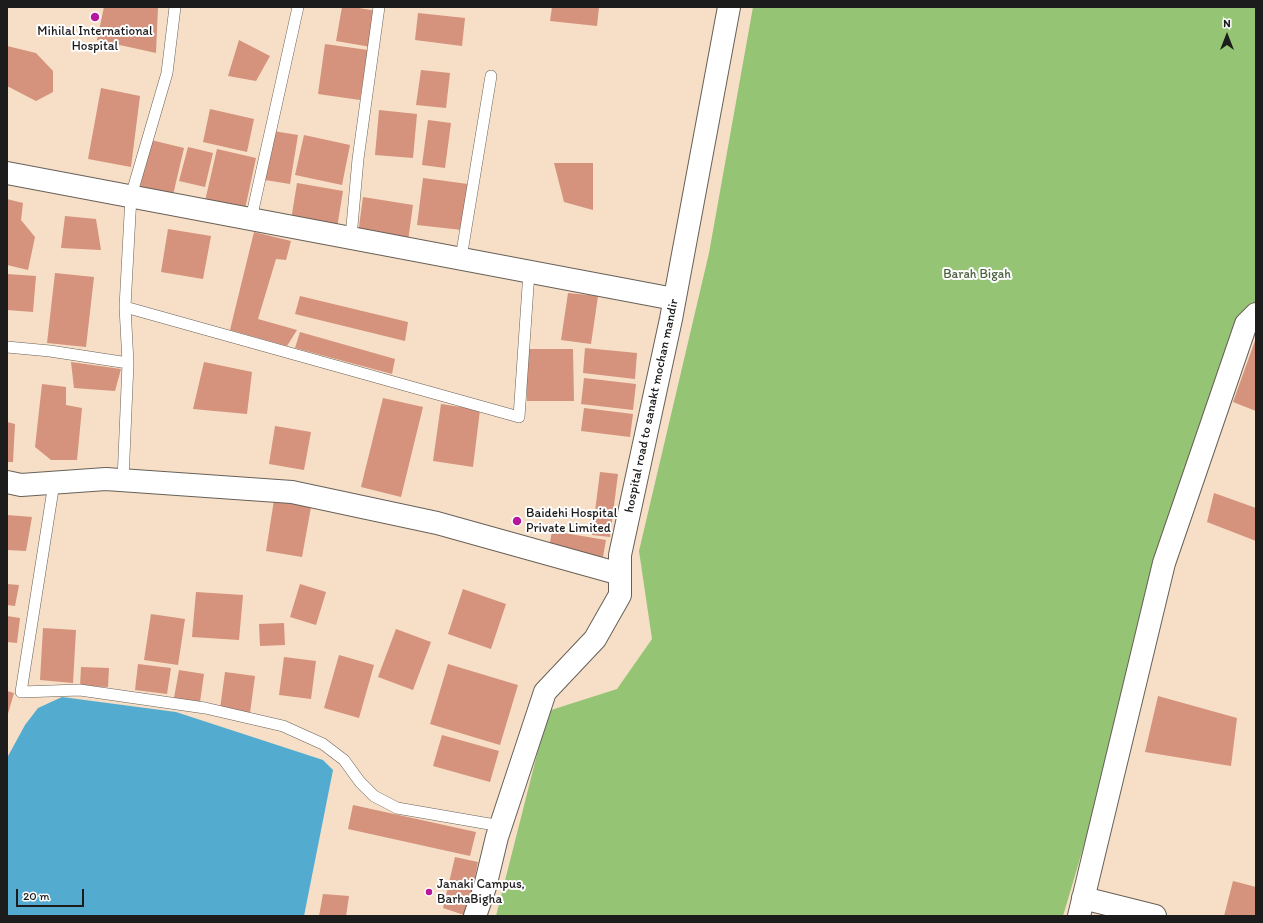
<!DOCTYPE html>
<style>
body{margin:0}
#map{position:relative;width:1263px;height:923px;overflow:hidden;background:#f6dfc6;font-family:Itim,sans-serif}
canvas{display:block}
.frame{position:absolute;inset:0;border:8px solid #1c1c1c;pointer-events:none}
.north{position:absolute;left:1207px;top:16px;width:40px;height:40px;-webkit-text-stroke:3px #fff;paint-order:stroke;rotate:0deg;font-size:11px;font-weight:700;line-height:16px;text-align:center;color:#1c1c1c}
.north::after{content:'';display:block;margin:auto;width:14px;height:18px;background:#1c1c1c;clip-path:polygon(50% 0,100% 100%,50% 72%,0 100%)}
.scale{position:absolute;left:16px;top:889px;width:68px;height:18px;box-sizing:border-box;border:2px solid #1c1c1c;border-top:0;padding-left:5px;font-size:12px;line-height:14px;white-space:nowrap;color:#1c1c1c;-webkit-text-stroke:3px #fff;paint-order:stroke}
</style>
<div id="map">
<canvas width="1263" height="923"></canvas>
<div class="frame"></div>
<div class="north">N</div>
<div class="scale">20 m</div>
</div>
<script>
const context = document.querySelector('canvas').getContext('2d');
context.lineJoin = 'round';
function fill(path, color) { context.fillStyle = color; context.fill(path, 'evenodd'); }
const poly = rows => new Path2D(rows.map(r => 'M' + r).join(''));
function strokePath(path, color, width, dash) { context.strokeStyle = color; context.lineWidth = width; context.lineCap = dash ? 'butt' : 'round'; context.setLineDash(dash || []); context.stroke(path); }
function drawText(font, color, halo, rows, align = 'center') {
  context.font = font + ' Itim,sans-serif'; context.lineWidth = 4; context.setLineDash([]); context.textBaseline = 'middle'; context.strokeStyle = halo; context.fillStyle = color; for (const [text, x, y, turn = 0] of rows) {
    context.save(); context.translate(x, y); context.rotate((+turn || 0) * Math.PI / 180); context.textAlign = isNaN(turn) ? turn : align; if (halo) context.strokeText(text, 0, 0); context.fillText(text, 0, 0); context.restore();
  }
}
fill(poly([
 [753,7,1256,7,1256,305,1144,642,1063,916,496,916,548,711,617,689,652,639,639,551,709,253]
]), '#94c474');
fill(poly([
 [62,697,176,712,323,760,333,770,304,916,7,916,7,758,25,725,38,708]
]), '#53acd0');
fill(poly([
 [104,7,158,7,156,53,97,40],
 [342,7,353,7,377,11,371,47,336,41],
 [552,7,599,7,597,26,550,21],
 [418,13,465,18,462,46,415,40],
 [239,40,270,56,256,81,228,76],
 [325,44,368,50,360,100,318,94],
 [7,46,36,53,53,71,53,92,36,101,7,86],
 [421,70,450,73,446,108,416,105],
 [101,88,140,96,131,167,88,159],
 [210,109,254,119,247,152,203,142],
 [379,110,417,114,413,158,375,155],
 [428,120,451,123,445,168,422,165],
 [273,131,298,135,290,184,265,180],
 [304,135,350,145,342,185,295,175],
 [151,140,184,148,173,195,140,187],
 [188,147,213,153,205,187,179,181],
 [217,149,256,158,245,209,205,201],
 [554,163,593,163,593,210,564,202],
 [423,178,468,184,462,230,417,225],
 [297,183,343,191,337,228,291,220],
 [363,197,413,205,408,241,358,234],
 [7,199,23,203,21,220,35,237,28,270,7,265],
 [65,216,96,219,101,250,61,248],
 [168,229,211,236,203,279,161,272],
 [254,232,291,241,286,260,276,259,258,319,297,330,287,346,230,330],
 [55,273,94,277,86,347,47,343],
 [7,274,36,276,33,312,7,310],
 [568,293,598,296,591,344,561,340],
 [300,296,408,322,405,341,295,314],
 [300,332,395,359,392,374,295,348],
 [1256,338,1256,411,1233,402],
 [585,348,637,353,635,379,583,373],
 [527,349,573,349,574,401,527,401],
 [71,362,121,369,115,391,74,388],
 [204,362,252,372,247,414,193,409],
 [584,378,636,384,633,410,581,404],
 [42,384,66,387,66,405,82,408,77,460,51,460,35,447],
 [383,398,423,407,401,497,361,487],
 [441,404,480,410,473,467,433,461],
 [584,408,633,414,630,437,581,431],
 [7,422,15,424,13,462,7,462],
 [275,426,311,432,304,470,269,464],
 [600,472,618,474,610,537,592,535],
 [1214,493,1256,508,1256,541,1207,522],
 [274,500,311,507,302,557,266,551],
 [7,515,32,517,26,551,7,550],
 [552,531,606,540,603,557,549,548],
 [7,584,19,585,15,606,7,605],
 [300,584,326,592,316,625,290,617],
 [463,589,506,604,491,649,448,634],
 [196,592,243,595,239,640,192,637],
 [151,614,185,619,178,665,144,660],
 [7,616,20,618,17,643,7,642],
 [284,623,285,645,260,646,259,624],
 [43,628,76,630,73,683,40,680],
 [396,629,431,642,413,690,378,677],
 [339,655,374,665,359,718,324,708],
 [284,657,316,661,311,699,279,695],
 [138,664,171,668,167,694,135,690],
 [448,664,518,685,500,745,430,724],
 [81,667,109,668,108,687,80,686],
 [179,670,204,674,200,702,174,698],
 [225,672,255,676,250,713,220,709],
 [7,691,14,693,7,717],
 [1158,696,1237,718,1231,766,1145,752],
 [442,735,499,751,490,782,433,766],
 [353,805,476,832,470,856,348,829],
 [455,857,478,862,467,916,443,908],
 [1233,881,1256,887,1256,916,1224,916],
 [323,894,349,896,346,916,319,916]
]), '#d5927c');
const service = poly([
 [175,7,167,73,131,196,125,307,519,417,529,272],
 [251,219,298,7],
 [351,237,358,159,379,7],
 [461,258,491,76],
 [125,307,128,363],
 [7,347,50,351,128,363,123,480],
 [54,483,21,692,80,690,205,708,283,726,323,744,344,760,360,782,374,796,397,808,501,826]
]);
const minor = poly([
 [7,173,674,299],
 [7,482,21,485,106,479,292,492,437,523,620,574],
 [1083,898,1155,916],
 [1079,916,1164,563,1246,324,1256,314]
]);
const tertiary = poly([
 [475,916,485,887,497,837,545,692,595,639,620,595,620,555,671,319,729,7]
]);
strokePath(service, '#686058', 12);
strokePath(minor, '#686058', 24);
strokePath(tertiary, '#686058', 24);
strokePath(service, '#fff', 11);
strokePath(minor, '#fff', 22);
strokePath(tertiary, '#fff', 22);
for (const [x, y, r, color] of [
 [95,17,5,"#b5179e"],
 [517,521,5,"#b5179e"],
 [429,892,4,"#b5179e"]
]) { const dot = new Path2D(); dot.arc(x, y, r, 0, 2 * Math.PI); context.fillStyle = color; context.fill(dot); strokePath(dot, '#fff', 1.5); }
drawText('13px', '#1c1c1c', '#fff', [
 ["Mihilal International",95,32,"center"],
 ["Hospital",95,47,"center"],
 ["Baidehi Hospital",526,514],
 ["Private Limited",526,529],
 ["Janaki Campus,",437,885],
 ["BarhaBigha",437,900]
], 'left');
drawText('13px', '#4c5f3f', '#fff', [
 ["Barah Bigah",977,275]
]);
drawText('13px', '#1c1c1c', '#fff', [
 ["hospital road to sanakt mochan mandir",652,406,-78]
]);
</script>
